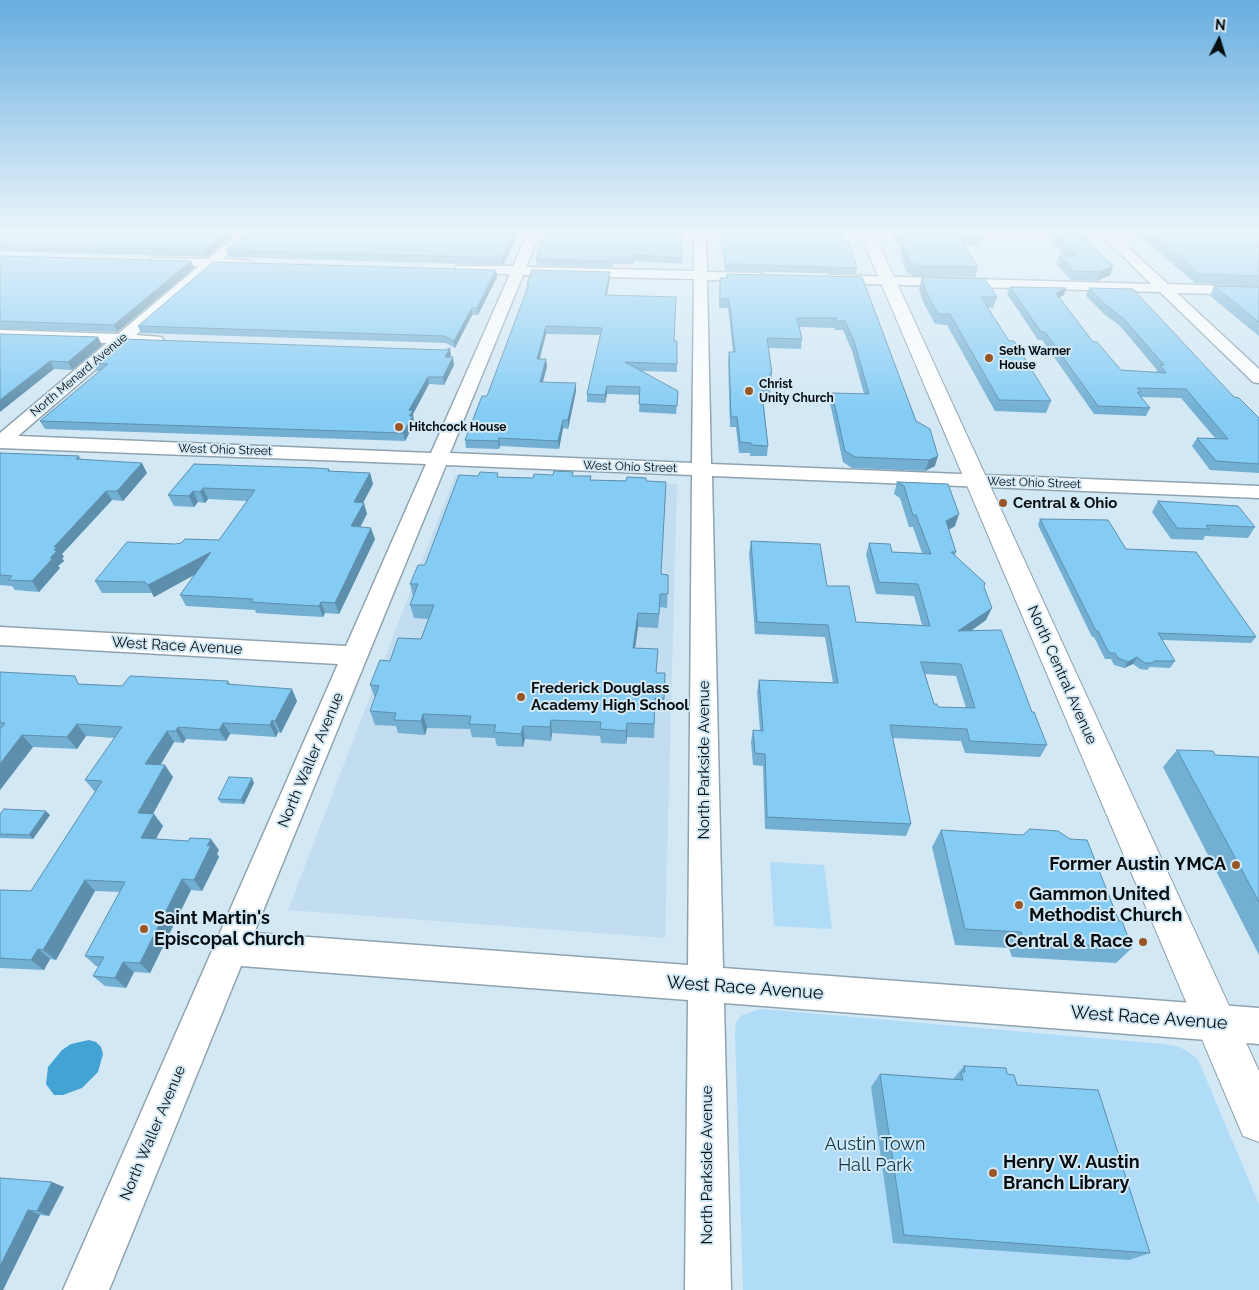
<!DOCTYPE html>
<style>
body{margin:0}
#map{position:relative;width:1259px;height:1290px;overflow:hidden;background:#d3e8f5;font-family:Raleway,sans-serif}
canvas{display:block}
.north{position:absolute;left:1194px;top:15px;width:50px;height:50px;-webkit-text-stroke:4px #d3e8f5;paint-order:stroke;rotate:5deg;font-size:14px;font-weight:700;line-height:20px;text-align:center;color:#070e12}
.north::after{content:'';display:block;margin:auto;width:18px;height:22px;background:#070e12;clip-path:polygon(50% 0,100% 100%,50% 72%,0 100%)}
</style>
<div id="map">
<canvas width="1259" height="1290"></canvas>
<div class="north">N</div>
</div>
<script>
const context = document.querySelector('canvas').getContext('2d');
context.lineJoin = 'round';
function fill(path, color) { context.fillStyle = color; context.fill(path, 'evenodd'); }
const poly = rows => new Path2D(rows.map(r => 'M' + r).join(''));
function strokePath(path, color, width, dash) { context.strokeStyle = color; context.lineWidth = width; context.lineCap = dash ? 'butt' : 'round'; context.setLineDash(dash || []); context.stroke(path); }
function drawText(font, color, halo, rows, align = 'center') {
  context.font = font + ' Raleway,sans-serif'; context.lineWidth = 4; context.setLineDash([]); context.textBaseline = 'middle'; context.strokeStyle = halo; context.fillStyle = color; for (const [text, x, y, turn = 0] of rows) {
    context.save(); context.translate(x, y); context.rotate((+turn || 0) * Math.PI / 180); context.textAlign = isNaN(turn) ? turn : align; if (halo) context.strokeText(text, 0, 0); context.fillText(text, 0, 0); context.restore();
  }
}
fill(poly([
 [455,475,677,484,665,938,288,910]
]), '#c1ddef');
fill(poly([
 [770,862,824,865,832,929,774,926],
 [761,1009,1163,1044,1179,1047,1189,1052,1198,1060,1202,1069,1259,1204,1259,1290,743,1290,735,1033,736,1023,742,1015]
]), '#b0dcf7');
fill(poly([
 [89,1040,96,1042,101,1047,103,1054,98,1072,82,1088,63,1095,54,1095,46,1084,48,1067,62,1050,71,1044]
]), '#44a3d5');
const street = poly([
 [242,231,255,231,223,259,252,261,254,264,252,267,215,267,136,335,161,337,164,340,161,343,125,344,18,436,431,453,510,274,462,273,457,272,455,269,457,266,513,266,529,231,541,231,526,267,694,271,694,231,706,231,707,272,760,273,767,277,760,281,707,280,711,464,1259,486,1259,498,712,476,723,968,1259,1008,1259,1044,724,1003,731,1290,685,1290,688,1000,241,966,109,1290,63,1290,338,664,0,645,0,627,346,646,426,464,0,448,0,433,107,343,0,340,0,330,118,334,199,266,157,265,152,264,151,261,152,258,208,259,242,231],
 [523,275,694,279,692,463,450,453,523,275],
 [446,465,692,475,688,965,254,933,446,465],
 [1097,231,1110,231,1168,284,1259,287,1259,295,1177,293,1259,369,1259,383,1253,382,1160,292,830,283,823,279,830,275,1151,284,1097,231]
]);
const secondary = poly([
 [859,231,873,231,1259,1071,1259,1142,1243,1136,859,231]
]);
strokePath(street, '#8fa3af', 3);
strokePath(secondary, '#8fa3af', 2);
fill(street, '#fff');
fill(secondary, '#fff');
fill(poly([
 [0,231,239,231,207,257,0,251],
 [249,231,520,231,503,265,229,257,226,250],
 [546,231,682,258,682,264,634,261,634,264,613,264,612,268,537,265,536,259],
 [720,231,841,231,844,241,857,268,855,274,725,271,723,247,720,247],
 [890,231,979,231,983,235,980,245,964,245,978,267,975,277,914,276,907,273,900,255,901,248],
 [1033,231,1078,231,1113,266,1110,275,1097,281,1071,280,1056,264,1059,256,1065,256,1044,231],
 [1134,231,1259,231,1259,286,1195,283],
 [0,256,194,268,117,332,0,329],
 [496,270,497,277,478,315,472,315,455,348,446,343,141,333,138,326],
 [610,272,610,279,607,295,677,345,677,372,641,371,678,391,676,414,639,412,640,395,607,394,605,403,587,402,587,394,600,335,546,334,540,359,546,359,547,367,543,382,576,391,568,429,563,428,559,449,500,446,499,449,466,448,465,440,487,396,527,289,527,284],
 [727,274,862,277,916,421,935,466,925,471,852,468,843,462,830,403,832,393,864,394,852,351,843,330,835,330,834,328,799,327,802,339,801,349,768,348,772,373,771,386,770,396,763,396,768,446,767,456,750,456,750,453,739,453,736,427,730,427,728,362,729,352,733,352,728,308,719,308,720,278,726,278],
 [922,277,997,297,993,308,987,307,1009,341,1051,401,1046,413,995,411,947,325,935,324,922,300,919,288],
 [1214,286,1259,287,1259,336,1210,296],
 [1010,287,1064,295,1059,297,1093,342,1121,370,1156,372,1157,370,1120,326,1104,314,1086,296,1089,288,1234,397,1259,418,1259,473,1210,470,1192,446,1197,438,1215,438,1181,398,1141,397,1150,408,1146,416,1094,414,1042,340,1038,340,1007,294],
 [0,334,102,345,72,370,54,369],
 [451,355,450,357,454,365,444,385,429,384,413,414,414,424,405,441,45,429,40,421,100,371,97,371,93,363],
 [0,453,79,456,81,459,147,473,123,501,112,500,62,554,64,557,62,558,64,561,58,566,60,568,39,592,15,590,12,586,0,585],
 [194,464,329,469,330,471,370,473,373,484,363,503,367,514,360,527,375,539,339,614,325,613,323,617,304,616,256,613,255,610,186,606,180,595,194,575,154,597,152,593,102,593,95,581,175,544,219,540,247,501,208,499,205,503,198,502,194,507,174,506,168,495],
 [573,476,591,480,646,481,661,574,668,575,667,608,660,607,658,628,638,627,635,648,657,673,665,673,664,711,655,711,654,738,627,737,626,744,601,743,600,736,552,733,551,741,525,739,523,747,497,746,495,738,472,737,470,729,427,728,425,735,398,733,396,726,375,725,370,711,375,698,370,685,390,661,421,639,428,619,414,618,410,605,413,596,410,584,425,565,499,477,533,478],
 [897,482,948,484,955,526,949,530,956,552,955,555,984,587,986,620,971,631,1032,712,1047,745,1040,757,965,753,961,741,892,738,911,824,906,836,765,829,763,766,753,765,751,742,753,730,760,731,757,692,759,680,833,683,825,637,755,634,749,553,751,541,827,586,856,622,922,625,914,596,876,594,866,555,869,543,892,552,922,553,913,527,909,527,900,498,894,494],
 [925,674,956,676,966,708,938,707,934,704],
 [1158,501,1255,527,1248,538,1205,536,1203,540,1171,539,1152,512],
 [1040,519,1126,549,1256,637,1251,643,1162,640,1175,661,1170,668,1150,667,1147,670,1140,669,1133,664,1124,668,1114,665,1111,659,1105,659,1094,637,1092,637,1038,525],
 [0,672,81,684,122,686,228,681,230,684,297,701,281,733,278,732,276,737,230,734,226,741,186,739,183,743,174,742,160,765,173,777,153,814,163,826,156,839,219,850,217,854,219,857,202,891,191,890,150,973,134,972,126,988,105,986,93,976,99,966,96,966,85,956,120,892,95,891,56,960,50,959,44,970,0,968,0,890,31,891,95,792,85,780,115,738,86,736,77,749,33,747,0,790],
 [1177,750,1215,755,1259,757,1259,955,1163,767],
 [254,783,244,804,221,803,218,799],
 [0,814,50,815,33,839,0,838],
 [941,830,1119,921,1132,948,1116,963,1012,957,1009,948,955,945,932,847],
 [964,1066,1007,1074,1017,1085,1150,1253,1129,1260,893,1243,871,1087,880,1074,953,1079],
 [0,1178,64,1187,49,1216,40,1215,3,1290,0,1290]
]), '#72afd3');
fill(poly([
 [229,231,239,231,207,257,205,250],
 [516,231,520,231,503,265,502,258],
 [191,261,194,268,117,332,114,325],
 [1113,266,1110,275,1097,281,1100,272],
 [496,270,497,277,478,315,477,308],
 [610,272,610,279,605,302,605,295],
 [1066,288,1064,295,1053,300,1056,293],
 [472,308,472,315,455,348,454,341],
 [546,326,546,334,537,367,537,359],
 [98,337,102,345,72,370,68,362],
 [450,348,451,355,446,364,445,357],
 [453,357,454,365,444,385,443,377],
 [546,359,547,367,540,390,540,382],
 [50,361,54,369,0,412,0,400],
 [428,377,429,384,413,414,414,424,405,441,403,433,409,410],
 [576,383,576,391,568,429,568,420],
 [607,386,607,394,605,403,605,395],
 [563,420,563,428,559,449,558,441],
 [499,438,500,446,499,449,498,441],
 [938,456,935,466,925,471,929,460],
 [142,463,147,473,123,501,117,491],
 [370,473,373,484,357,514,354,502],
 [203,488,208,499,205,503,200,492],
 [106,491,112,500,62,554,64,557,62,558,64,561,58,566,60,568,39,592,32,581,54,550,54,547],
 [193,491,198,502,194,507,189,496],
 [364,503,367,514,355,537,351,526],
 [959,514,955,526,942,533,946,521],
 [371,528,375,539,339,614,335,603],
 [211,552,216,563,154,597,148,585],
 [321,602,325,613,323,617,319,606],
 [992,608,986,620,953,643,958,631],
 [638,613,638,627,633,662,633,648],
 [1137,657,1133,664,1124,668,1128,662],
 [292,689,297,701,281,733,275,721],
 [423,714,427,728,425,735,421,721],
 [272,720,278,732,276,737,270,725],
 [551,720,552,733,551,741,550,727],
 [223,723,230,734,226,741,219,730],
 [627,723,627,737,626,744,626,731],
 [77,724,86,736,77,749,67,737],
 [523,726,525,739,523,747,521,734],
 [178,727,186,739,183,743,176,731],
 [167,731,174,742,154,776,145,764],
 [22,735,33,747,0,790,0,764],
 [165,765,173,777,147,825,138,813],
 [252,778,254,783,244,804,241,800],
 [46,811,50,815,33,839,29,835],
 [154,814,163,826,150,849,141,838],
 [211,839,219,850,217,854,219,857,202,891,194,880,207,846],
 [182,879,191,890,150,973,140,963],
 [85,880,95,891,56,960,43,950],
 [38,949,50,959,44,970,31,960],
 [123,962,134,972,126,988,115,978],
 [52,1182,64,1187,49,1216,37,1211],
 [28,1210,40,1215,3,1290,0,1290,0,1266]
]), '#5d8fac');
const building = poly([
 [0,231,229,231,205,250,0,245,0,231],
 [249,231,516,231,502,258,226,250,249,231],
 [546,231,681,231,682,258,634,255,634,258,613,258,612,261,536,259,546,231],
 [720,231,841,231,844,241,848,241,857,268,725,264,723,241,721,241,720,231],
 [898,231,979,231,983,235,958,235,978,267,917,266,910,263,902,245,907,245,898,231],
 [1053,231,1078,231,1113,266,1100,272,1074,271,1059,256,1076,256,1053,231],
 [1148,231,1259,231,1259,276,1199,274,1148,231],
 [0,256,191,261,114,325,0,321,0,256],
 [213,262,496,270,477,308,472,308,454,341,445,336,138,326,213,262],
 [532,270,610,272,605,295,676,297,674,341,677,341,677,364,625,362,678,391,677,406,639,404,640,387,607,386,605,395,587,394,602,328,546,326,537,359,546,359,540,382,576,383,568,420,563,420,558,441,499,438,498,441,465,440,482,396,487,396,529,284,527,284,532,270],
 [727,274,862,277,916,421,930,429,938,456,929,460,855,457,845,451,832,393,869,394,854,341,845,321,837,321,836,318,797,318,802,339,767,338,772,373,770,373,771,386,761,386,768,446,751,445,751,443,740,442,737,417,731,417,729,352,735,352,729,299,720,299,720,278,727,278,727,274],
 [922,277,985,279,997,297,981,297,1009,341,1014,341,1051,401,999,400,950,314,938,314,925,290,922,277],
 [1214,286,1259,287,1259,322,1214,286],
 [1010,287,1066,288,1056,293,1093,342,1097,342,1121,370,1166,373,1160,365,1164,365,1123,318,1107,306,1089,288,1133,289,1234,397,1239,398,1259,418,1259,464,1216,461,1197,438,1228,439,1186,389,1137,388,1141,392,1137,392,1150,408,1098,406,1045,332,1041,332,1010,287],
 [0,334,98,337,68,362,50,361,0,400,0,334],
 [122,339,445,350,450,348,445,357,453,357,443,377,428,377,409,410,413,411,409,416,413,416,403,433,40,421,108,364,93,363,122,339],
 [0,453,79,456,76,459,142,463,117,491,106,491,54,547,57,547,54,550,57,551,50,558,53,558,32,581,8,580,12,576,0,575,0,453],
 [194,464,315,468,329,469,328,471,370,473,354,502,364,503,351,526,371,528,335,603,321,602,319,606,299,605,251,602,253,599,180,595,211,552,148,585,145,582,95,581,127,542,175,544,181,543,185,539,219,540,255,490,203,488,200,492,193,491,189,496,168,495,194,464],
 [554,471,573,472,572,476,591,476,590,480,626,481,627,477,646,478,646,481,666,482,661,574,668,575,668,594,660,594,659,614,638,613,633,648,658,649,656,673,665,673,664,698,655,698,654,724,627,723,626,731,600,729,601,722,551,720,550,727,523,726,521,734,494,732,496,725,469,724,471,716,423,714,421,721,394,720,396,713,370,711,379,686,370,685,380,660,390,661,398,638,421,639,434,605,410,605,418,584,410,584,418,565,425,565,459,475,478,476,480,472,498,473,497,477,533,478,534,474,553,475,554,471],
 [897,482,948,484,959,514,946,521,956,552,951,552,985,583,984,587,992,608,958,631,1001,630,1032,712,1034,712,1047,745,970,741,967,729,890,725,911,824,767,817,765,754,755,753,753,730,763,731,759,680,838,683,828,625,757,622,751,541,820,544,827,586,849,586,856,622,930,626,918,584,879,582,869,543,890,544,892,552,931,554,916,515,913,515,904,486,897,482],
 [921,662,961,664,975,708,938,707,937,704,934,704,921,662],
 [1158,501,1238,506,1255,527,1206,525,1209,529,1177,528,1158,501],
 [1040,519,1108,520,1126,549,1196,552,1256,637,1158,633,1175,661,1154,661,1152,663,1145,663,1137,657,1128,662,1118,658,1115,653,1109,653,1098,631,1096,631,1040,519],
 [0,672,75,676,78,684,122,686,130,676,228,681,227,684,292,689,275,721,272,720,270,725,223,723,219,730,178,727,176,731,167,731,145,764,165,765,138,813,154,814,141,838,188,841,190,838,211,839,207,846,211,845,194,880,182,879,140,963,123,962,115,978,93,976,104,957,85,956,125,882,85,880,43,950,38,949,31,960,0,958,0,890,31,891,102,781,85,780,122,727,77,724,67,737,22,735,0,764,0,729,5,723,0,723,0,672],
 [1177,750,1213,751,1215,755,1259,757,1259,902,1177,750],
 [229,777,252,778,241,800,218,799,229,777],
 [4,809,46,811,29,835,0,834,0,814,4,809],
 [1030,829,1058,831,1070,839,1087,840,1119,921,1122,921,1132,948,1024,941,1021,932,965,929,941,830,1023,835,1030,829],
 [964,1066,1006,1068,1007,1074,1014,1075,1017,1085,1098,1090,1150,1253,904,1235,880,1074,963,1080,961,1072,965,1072,964,1066],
 [0,1178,52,1182,37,1211,28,1210,0,1266,0,1178]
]);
fill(building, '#85ccf5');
strokePath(building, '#5d8fac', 1);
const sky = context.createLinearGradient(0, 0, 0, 412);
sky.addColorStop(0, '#66ade0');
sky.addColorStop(0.56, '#ebf5fa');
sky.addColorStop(1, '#ebf5fa00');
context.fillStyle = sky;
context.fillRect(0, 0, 1259, 412);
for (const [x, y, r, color] of [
 [989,358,5,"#985624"],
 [749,391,5,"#985624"],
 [399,427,5,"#985624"],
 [1003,503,5,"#985624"],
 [521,697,5,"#985624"],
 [1236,865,5,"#985624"],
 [1019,905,5,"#985624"],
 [144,929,5,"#985624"],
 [1143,942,5,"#985624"],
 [993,1173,5,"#985624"]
]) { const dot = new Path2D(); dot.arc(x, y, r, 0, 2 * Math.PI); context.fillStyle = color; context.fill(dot); strokePath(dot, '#d3e8f5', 2); }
drawText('bold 12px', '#070e12', '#d3e8f5', [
 ["Seth Warner",999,351],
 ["House",999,365],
 ["Christ",759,384],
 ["Unity Church",759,398],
 ["Hitchcock House",409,427]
], 'left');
drawText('12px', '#070e12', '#d3e8f5', [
 ["North Menard Avenue",79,375,-40],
 ["West Ohio Street",225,450,2],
 ["West Ohio Street",630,467,2],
 ["West Ohio Street",1034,483,2]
]);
drawText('bold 15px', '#070e12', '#d3e8f5', [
 ["Central & Ohio",1013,503],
 ["Frederick Douglass",531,688],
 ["Academy High School",531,705]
], 'left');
drawText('15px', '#070e12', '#d3e8f5', [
 ["West Race Avenue",177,646,3],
 ["North Central Avenue",1062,675,66],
 ["North Waller Avenue",311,760,-67],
 ["North Parkside Avenue",704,760,-90],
 ["North Waller Avenue",153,1133,-67],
 ["North Parkside Avenue",707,1165,-90]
]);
drawText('bold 18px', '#070e12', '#d3e8f5', [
 ["Former Austin YMCA",1226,865,"right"],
 ["Gammon United",1029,895],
 ["Methodist Church",1029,916],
 ["Saint Martin's",154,919],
 ["Episcopal Church",154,940],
 ["Central & Race",1133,942,"right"],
 ["Henry W. Austin",1003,1163],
 ["Branch Library",1003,1184]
], 'left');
drawText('18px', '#070e12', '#d3e8f5', [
 ["West Race Avenue",745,988,4],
 ["West Race Avenue",1149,1018,4]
]);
drawText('18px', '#0c364a', '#d3e8f5', [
 ["Austin Town",875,1145],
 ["Hall Park",875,1166]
]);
</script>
